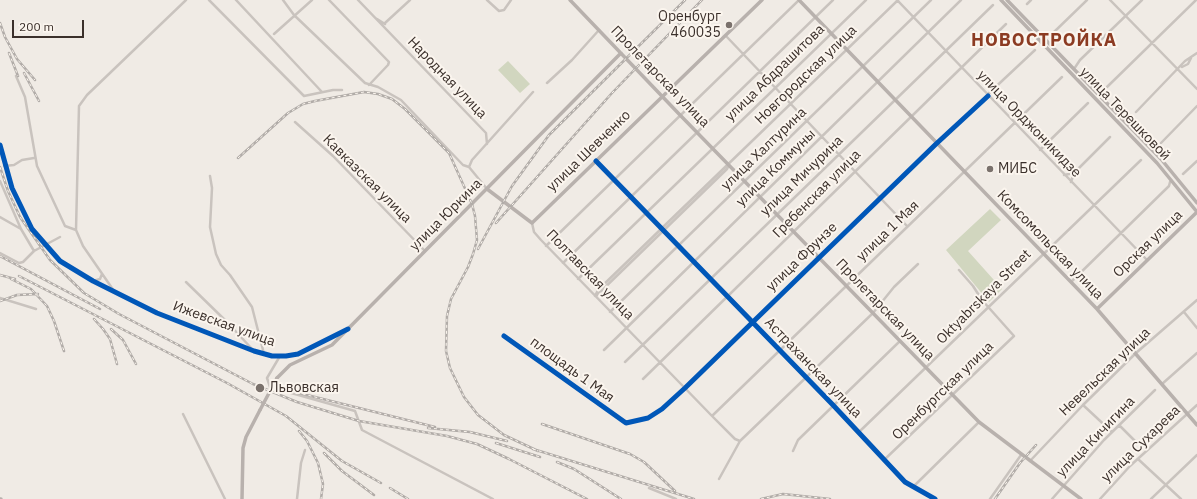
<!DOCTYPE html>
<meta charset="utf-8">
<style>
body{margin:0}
#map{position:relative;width:1197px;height:499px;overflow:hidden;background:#f0ebe5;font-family:"IBM Plex Sans",sans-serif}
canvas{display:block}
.scale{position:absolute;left:12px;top:20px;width:72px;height:18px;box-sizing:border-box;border:2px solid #3b302b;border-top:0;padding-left:5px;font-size:12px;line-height:14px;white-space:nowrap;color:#3b302b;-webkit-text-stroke:3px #fbf5ee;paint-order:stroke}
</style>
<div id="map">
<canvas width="1197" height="499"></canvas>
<div class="scale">200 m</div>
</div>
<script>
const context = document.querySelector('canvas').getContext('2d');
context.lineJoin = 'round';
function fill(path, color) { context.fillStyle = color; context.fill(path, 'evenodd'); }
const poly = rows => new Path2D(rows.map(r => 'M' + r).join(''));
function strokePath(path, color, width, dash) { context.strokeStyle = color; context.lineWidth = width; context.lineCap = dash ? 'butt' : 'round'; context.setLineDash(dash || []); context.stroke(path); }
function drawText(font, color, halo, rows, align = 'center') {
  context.font = font + ' "IBM Plex Sans",sans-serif'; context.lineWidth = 4; context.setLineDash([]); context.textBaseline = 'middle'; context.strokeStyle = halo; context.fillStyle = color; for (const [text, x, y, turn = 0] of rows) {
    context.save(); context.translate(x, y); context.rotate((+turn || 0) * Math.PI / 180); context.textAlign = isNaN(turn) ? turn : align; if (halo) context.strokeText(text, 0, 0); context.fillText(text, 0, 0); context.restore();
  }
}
fill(poly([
 [508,61,530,84,520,93,498,70],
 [990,209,1001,220,968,251,1002,289,989,302,946,250]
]), '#d1d6bf');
strokePath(poly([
 [209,0,304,96,333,90,342,90],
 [236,0,322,92],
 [283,0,294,15,365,83,378,87,401,100,463,165,469,167,487,189],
 [329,0,389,62,388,65,369,85],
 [358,0,486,133,487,144],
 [487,0,499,11,504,10,511,0],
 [897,0,1147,260],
 [1110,0,1197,89],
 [1027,4,1031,0],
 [377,19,385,24],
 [385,23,410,0],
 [1053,33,1087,0],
 [274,34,312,0],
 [726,36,907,226],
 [1182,67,1188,64,1191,58],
 [1074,69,1080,60,1142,0],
 [16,76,25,97,37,166,65,226,76,230],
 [547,83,572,60,599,30],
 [1107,87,1196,0],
 [987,95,1035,50],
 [1136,112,1185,61,1197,53],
 [295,122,333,156,425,251],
 [1161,143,1197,106],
 [0,145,12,188,32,229,60,261,93,281,157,313,254,351,272,356,286,356,298,354,344,331],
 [1040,150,1088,103],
 [596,161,833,405,905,482,935,499],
 [4,166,14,165,22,160,34,158],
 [469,167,472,160,533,92],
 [1183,174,1197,161],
 [1064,175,1074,173],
 [210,176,212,188,210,227,216,254,221,265,230,275,252,307,264,354],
 [0,181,21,229,34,251],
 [1071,182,1074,173,1110,137],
 [0,217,21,229],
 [532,223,534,232,541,240,712,416,735,439,740,441],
 [546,246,799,0],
 [0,253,19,263,23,262,34,251,60,237],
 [563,263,833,0],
 [578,279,866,0],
 [93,281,100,279,102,274],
 [186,282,227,322,253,350],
 [1071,282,1169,186,1170,182],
 [114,291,83,246,76,230,79,106,87,95,186,0],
 [595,296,598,290,661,229,898,0],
 [596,296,727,169,729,165],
 [0,298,36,309],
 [610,312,931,0],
 [1184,312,1197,328],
 [504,336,626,423,648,418,662,409,685,388,936,144,988,96],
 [604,350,961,0],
 [280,356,267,378,270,387,355,411,362,430,493,499],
 [625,362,993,5],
 [643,379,1006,24],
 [1162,384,1197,353],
 [1083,405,1112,432],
 [183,414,225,499],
 [712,416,1062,77],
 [1119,425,1135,441],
 [859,432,1141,160],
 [740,441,873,313,894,287,918,264],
 [793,451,798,440,900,341],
 [1138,459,1181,499],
 [884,460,1014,336,982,300,973,286,959,270],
 [1030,461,1083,405,1136,353,1197,300],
 [719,479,740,441],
 [913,487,979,422],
 [649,488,676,499],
 [297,499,301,463,305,450],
 [990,499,1021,455],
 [1052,499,1104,440,1155,390],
 [1100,499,1130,466,1197,405],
 [1151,499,1197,455]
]), '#c9c3be', 2.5);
strokePath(poly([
 [570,0,680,115,979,422,1081,499],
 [799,0,1097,309,1197,425],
 [1001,0,1157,163,1197,212],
 [1007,0,1161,159,1197,203],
 [487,189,532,223,762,0],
 [1097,309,1197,212],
 [277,378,290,365,332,345,621,53],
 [0,499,1,499],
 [242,499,243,448,246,437,260,410]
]), '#b8b1ad', 3.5);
const rail = poly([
 [0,23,5,37,17,59,35,80],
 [9,53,18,76],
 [24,73,39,101],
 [238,158,288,113,303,104,315,101,364,92,378,94,392,99,405,109,449,153,472,204,475,216,477,240,473,254,468,267,451,299,447,316,446,351,450,368,464,397,478,415,504,435,538,451],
 [0,167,8,191,20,217,50,260,84,293,119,314,253,384,297,402,359,421,447,436,477,444,509,459,587,499],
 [496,223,612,93,702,0],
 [478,249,512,186,549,135,685,0],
 [0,256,100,309],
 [0,275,15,279],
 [19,276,227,383,286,416,342,461,381,483],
 [11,279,31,289,47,306,54,321,64,351],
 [0,301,17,295,38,294],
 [94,319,103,329,110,339,117,364],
 [111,329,123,340,136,364],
 [291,391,435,427],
 [542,424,630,454,644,462,675,491],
 [428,428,470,432,507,441],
 [299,431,307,441,318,463,323,484,321,499],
 [496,443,540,457],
 [533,449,694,499],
 [324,453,342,471,374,495],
 [557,462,574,469,621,499],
 [390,488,408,499],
 [761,499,783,494,830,499],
 [995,499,1020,463,1036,445]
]);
strokePath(rail, '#b1aca8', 2.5);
strokePath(rail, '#fbf5ee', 1, [3]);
strokePath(poly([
 [260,410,277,378]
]), '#b8b1ad', 3.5);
strokePath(poly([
 [0,145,12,188,32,229,60,261,93,281,157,313,254,351,272,356,286,356,298,354,348,329],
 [596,161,833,405,905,482,935,499],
 [504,336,626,423,648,418,662,409,685,388,936,144,988,96]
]), '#0057b8', 5);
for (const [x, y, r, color] of [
 [729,25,4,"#7a716c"],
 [990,169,4,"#7a716c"],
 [260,388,5,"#7a716c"]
]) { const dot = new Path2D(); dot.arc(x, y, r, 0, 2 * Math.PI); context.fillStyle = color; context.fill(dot); strokePath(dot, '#fbf5ee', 1.5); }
drawText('14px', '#3b302b', '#fbf5ee', [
 ["Оренбург",721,17,"right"],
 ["460035",721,33,"right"],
 ["МИБС",998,169],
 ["Львовская",269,388]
], 'left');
drawText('14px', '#3b302b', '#fbf5ee', [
 ["улица Абдрашитова",775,73,-44],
 ["Новгородская улица",806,75,-44],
 ["Пролетарская улица",660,77,46],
 ["Народная улица",447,78,46],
 ["улица Терешковой",1125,114,46],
 ["улица Орджоникидзе",1029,124,46],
 ["улица Халтурина",764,149,-44],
 ["улица Шевченко",589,151,-44],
 ["улица Коммуны",776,168,-44],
 ["улица Мичурина",802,176,-44],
 ["Кавказская улица",367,179,45],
 ["Гребенская улица",817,194,-45],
 ["улица Юркина",446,215,-45],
 ["улица 1 Мая",888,231,-44],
 ["Орская улица",1148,244,-44],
 ["Комсомольская улица",1050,245,46],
 ["улица Фрунзе",802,257,-44],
 ["Полтавская улица",590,275,46],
 ["Oktyabrskaya Street",984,297,-45],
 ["Пролетарская улица",885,310,46],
 ["Ижевская улица",224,324,20],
 ["Астраханская улица",813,368,46],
 ["площадь 1 Мая",572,370,36],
 ["Невельская улица",1105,372,-44],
 ["Оренбургская улица",943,391,-44],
 ["улица Кичигина",1096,437,-46],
 ["улица Сухарева",1141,444,-44]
]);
context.letterSpacing = '1px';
drawText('bold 18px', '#8c3b22', '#fbf5ee', [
 ["НОВОСТРОЙКА",1044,41]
]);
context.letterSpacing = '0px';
</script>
